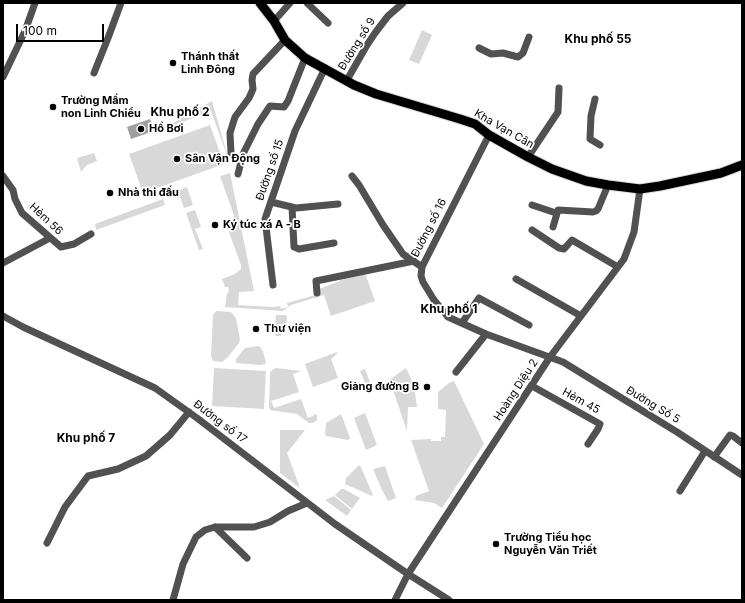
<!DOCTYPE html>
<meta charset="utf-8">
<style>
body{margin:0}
#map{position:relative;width:745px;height:603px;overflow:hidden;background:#fff;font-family:Inter,sans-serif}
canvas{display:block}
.frame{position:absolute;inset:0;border:4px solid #000;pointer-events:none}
.scale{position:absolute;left:16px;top:24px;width:88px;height:18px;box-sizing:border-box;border:2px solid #000;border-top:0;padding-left:5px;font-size:12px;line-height:14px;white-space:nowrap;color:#000;-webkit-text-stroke:3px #fff;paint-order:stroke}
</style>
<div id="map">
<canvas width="745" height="603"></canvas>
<div class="frame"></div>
<div class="scale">100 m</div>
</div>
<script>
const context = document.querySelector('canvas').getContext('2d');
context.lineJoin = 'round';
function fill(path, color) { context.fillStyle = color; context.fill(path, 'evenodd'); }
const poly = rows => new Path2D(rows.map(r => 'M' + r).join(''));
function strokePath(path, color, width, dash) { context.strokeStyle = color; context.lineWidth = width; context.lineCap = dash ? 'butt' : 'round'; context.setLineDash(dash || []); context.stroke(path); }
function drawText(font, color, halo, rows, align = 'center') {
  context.font = font + ' Inter,sans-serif'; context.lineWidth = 3.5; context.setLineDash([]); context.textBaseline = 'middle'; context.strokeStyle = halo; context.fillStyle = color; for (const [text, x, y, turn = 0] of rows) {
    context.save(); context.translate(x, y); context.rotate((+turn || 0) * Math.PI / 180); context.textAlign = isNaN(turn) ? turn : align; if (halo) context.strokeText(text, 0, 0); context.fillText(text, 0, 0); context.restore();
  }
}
fill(poly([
 [422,30,432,35,419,64,409,60],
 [212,101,229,161,211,111,159,131],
 [210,125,224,164,143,193,129,154],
 [94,153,97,161,87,165,81,172,77,158],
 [230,173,254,291,239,292,238,305,273,307,280,306,281,309,288,307,287,303,319,294,319,289,340,281,338,277,351,277,365,273,375,301,331,316,324,295,291,305,283,311,225,307,227,294,229,291,228,287,225,287,222,279,235,274,241,269,241,265,229,232,229,228,237,224,220,176],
 [187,187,193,205,184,208,178,191],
 [163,199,165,205,96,230,95,224],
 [195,210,201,227,195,229,203,249,199,250,186,213],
 [216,311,231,312,236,318,240,340,239,343,228,357,222,362,213,361,211,356,213,315],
 [276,315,285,315,287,316,286,330,281,330,281,336,276,336,274,333],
 [259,346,263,351,266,362,265,364,260,365,236,363,236,359,245,348],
 [337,352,337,354,331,359,338,378,313,387,305,364],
 [214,368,266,371,264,409,212,406],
 [276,368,301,371,293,374,299,392,271,401,274,408,301,399,308,418,317,414,317,420,313,423,309,423,297,414,270,410,269,407,270,373,272,370],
 [406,368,414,385,417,407,408,407,407,431,390,381,392,378],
 [365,369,370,382,369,385,356,392,350,392,348,389,365,383,360,371],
 [454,381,484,444,442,508,434,503,415,500,416,496,429,491,411,440,431,439,431,441,441,441,441,437,445,437,446,410,438,409,438,392,449,383],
 [365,413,377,445,366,450,354,418],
 [341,414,350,438,348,440,326,436,325,434,326,423],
 [280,430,305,430,287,453,300,488,280,473],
 [360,465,373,495,372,496,345,484,346,478,358,466],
 [385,466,396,498,388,501,382,490,373,469],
 [341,489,344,489,360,498,352,509,335,495],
 [334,496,351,510,347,516,325,500]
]), '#d8d8d8');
fill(poly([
 [150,119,154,131,131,139,127,127]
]), '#9f9f9f');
const major = poly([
 [260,3,274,21,285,40,305,58,354,85,376,94,460,119,475,124,489,135,528,157,552,169,586,181,608,185,640,189,660,186,721,173,742,165]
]);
strokePath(major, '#dbdbdb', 11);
strokePath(poly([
 [307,3,328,23],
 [274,21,290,3],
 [479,48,491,54,503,53,518,57,523,53,529,37],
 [94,73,108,38,121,3],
 [3,77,25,31,35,3],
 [347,80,367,45,375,33,388,16,403,3],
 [595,99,591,116,590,139,600,145],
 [489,135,422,267,421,276,423,282,434,300,448,317,486,334,563,362,677,432,742,475],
 [231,153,230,133,235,117,249,98,253,89,252,80,253,74,285,40],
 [528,157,558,112,559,88],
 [238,174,243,154,258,124,270,106,284,107,288,101,305,58],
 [3,176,13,190,15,199,22,213,61,247,74,244,91,234],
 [352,176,359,185,383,225,403,254,422,267],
 [271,202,296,208,338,204],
 [532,205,556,213],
 [292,207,294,247,299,249,334,243],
 [553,227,558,210,593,212,596,211,598,209,608,185],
 [532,230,559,248,564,249,572,240,618,267],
 [3,263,50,238],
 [516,279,581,316],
 [273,285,265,219,295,131,325,68],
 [317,293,316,281,414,261],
 [3,316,23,327,155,388,197,418,335,524,408,574,449,600],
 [462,323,479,298,529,325],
 [456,372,486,334],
 [532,386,600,424,598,429,588,444],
 [714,457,730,435,733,436,742,443],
 [680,491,705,451],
 [215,527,247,558],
 [47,543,65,507,88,476,118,469,146,456,170,435,189,412],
 [173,600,183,564,196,537,205,530,215,527,254,527,270,522,288,511,307,503],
 [395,600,408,574,550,357,624,259,634,232,640,189]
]), '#515151', 7);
strokePath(major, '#000', 9);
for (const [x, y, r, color] of [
 [173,63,4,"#000"],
 [53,107,4,"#000"],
 [141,129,4,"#000"],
 [177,159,4,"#000"],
 [110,193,4,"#000"],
 [215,225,4,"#000"],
 [256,329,4,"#000"],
 [427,387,4,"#000"],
 [496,544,4,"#000"]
]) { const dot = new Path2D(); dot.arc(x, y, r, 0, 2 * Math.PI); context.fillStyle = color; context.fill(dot); strokePath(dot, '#fff', 1.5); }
drawText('11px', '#000', '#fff', [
 ["Đường số 9",357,44,-58],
 ["Kha Vạn Cân",504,129,30],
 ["Đường số 15",270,170,-71],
 ["Hẻm 56",46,219,43],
 ["Đường số 16",429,228,-63],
 ["Hoàng Diệu 2",516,390,-57],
 ["Hẻm 45",581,401,29],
 ["Đường Số 5",653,405,31],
 ["Đường số 17",220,422,37]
]);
drawText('bold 11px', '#000', '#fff', [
 ["Thánh thất",181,57],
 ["Linh Đông",181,70],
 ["Trường Mầm",61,101],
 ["non Linh Chiểu",61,114],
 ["Hồ Bơi",149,129],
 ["Sân Vận Động",185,159],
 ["Nhà thi đấu",118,193],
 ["Ký túc xá A - B",223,225],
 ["Thư viện",264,329],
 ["Giảng đường B",419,387,"right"],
 ["Trường Tiểu học",504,538],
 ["Nguyễn Văn Triết",504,551]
], 'left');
drawText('bold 12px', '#000', '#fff', [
 ["Khu phố 55",598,39],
 ["Khu phố 2",180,112],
 ["Khu phố 1",449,309],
 ["Khu phố 7",86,438]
]);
</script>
